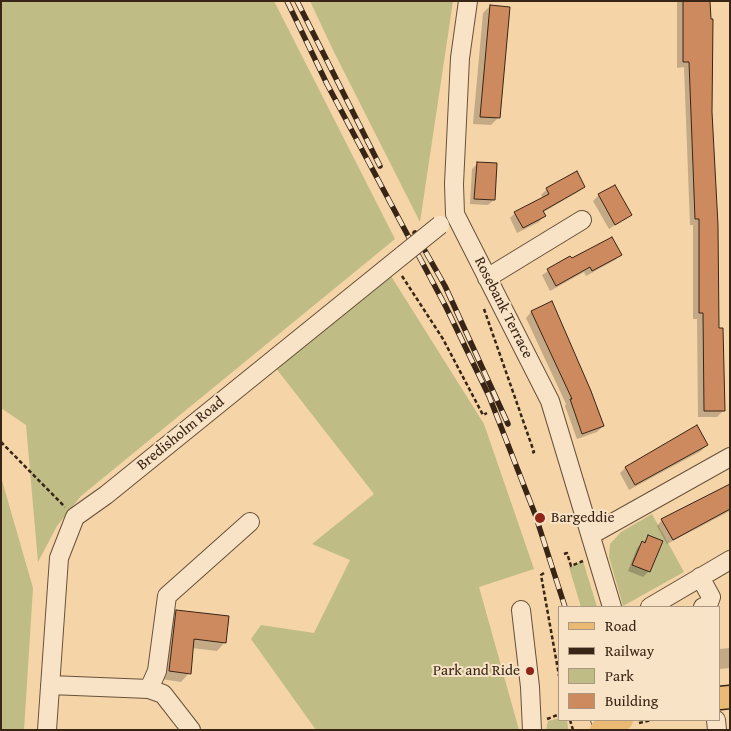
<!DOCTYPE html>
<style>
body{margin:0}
#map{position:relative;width:731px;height:731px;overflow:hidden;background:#f5d4a8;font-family:"Gentium Book Plus",serif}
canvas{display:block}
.frame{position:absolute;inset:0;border:2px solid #382515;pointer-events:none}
.legend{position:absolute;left:558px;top:606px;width:162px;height:115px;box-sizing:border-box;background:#f8e3c6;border:1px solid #ab977f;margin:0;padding:6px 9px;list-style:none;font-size:15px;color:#382515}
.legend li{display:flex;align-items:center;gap:10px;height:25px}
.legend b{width:25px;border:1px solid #ab977f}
</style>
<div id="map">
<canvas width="731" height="731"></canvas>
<div class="frame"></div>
<ul class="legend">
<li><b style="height:6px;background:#eaba74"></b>Road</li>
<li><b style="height:6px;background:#382515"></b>Railway</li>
<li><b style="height:14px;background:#bfbc85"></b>Park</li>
<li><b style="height:14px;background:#ce8a5f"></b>Building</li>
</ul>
</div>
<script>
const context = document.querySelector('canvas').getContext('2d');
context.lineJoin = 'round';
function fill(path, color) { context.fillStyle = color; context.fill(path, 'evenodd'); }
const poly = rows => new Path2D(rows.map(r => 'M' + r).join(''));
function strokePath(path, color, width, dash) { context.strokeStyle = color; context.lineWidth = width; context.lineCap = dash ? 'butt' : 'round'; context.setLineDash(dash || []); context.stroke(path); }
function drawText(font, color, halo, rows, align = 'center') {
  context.font = font + ' "Gentium Book Plus",serif'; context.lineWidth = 4; context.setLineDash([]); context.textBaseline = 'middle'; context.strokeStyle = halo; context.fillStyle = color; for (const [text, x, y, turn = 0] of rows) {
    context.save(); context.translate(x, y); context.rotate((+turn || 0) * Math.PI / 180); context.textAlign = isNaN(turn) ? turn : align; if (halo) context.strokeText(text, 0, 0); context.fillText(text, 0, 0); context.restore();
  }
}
fill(poly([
 [1,1,274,1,395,239,81,496,57,526,38,562,26,425,1,408],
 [310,1,453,1,420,222,333,50],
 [391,276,484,424,534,569,479,587,519,730,316,730,251,639,261,625,314,633,350,560,312,544,374,494,275,367],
 [1,477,33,588,24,730,1,730],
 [652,514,684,572,623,606,609,557,610,544,621,532],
 [583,561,597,607,581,607,569,567],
 [560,718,560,720,567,720,568,729,546,730,548,721]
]), '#bfbc85');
fill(poly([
 [677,1,709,1,718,329,724,410,717,417,698,417,697,319,693,319,693,225,690,225,684,67,677,68],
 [490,6,498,118,491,125,473,124,483,13],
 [478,163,494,200,488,205,470,204,472,169],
 [584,187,578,192,542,213,544,216,539,222,517,233,510,218,515,213,543,198,541,195,547,189],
 [599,195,630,215,609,229,593,201],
 [620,255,615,260,586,276,584,272,550,291,542,275,570,257,571,260],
 [551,303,603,426,597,432,577,439,565,406,566,404,526,318,531,312],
 [697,427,707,445,701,451,629,490,620,473,625,468],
 [730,486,730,511,667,544,657,526,662,520],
 [649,537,649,571,643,577,628,571,637,548],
 [177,611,225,642,217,651,192,648,189,673,181,682,161,679,168,619],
 [730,648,730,668,720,669,720,649]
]), '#0003');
const building = poly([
 [683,1,710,1,711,19,713,19,712,112,718,225,719,328,723,328,725,411,704,411,703,313,699,313,699,219,695,219,689,62,683,62,683,1],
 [490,5,510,7,500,118,480,117,490,5],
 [477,162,497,163,495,200,474,199,477,162],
 [577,171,585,187,543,211,546,216,523,228,514,212,549,194,546,188,577,171],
 [615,185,632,215,615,225,598,194,615,185],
 [612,237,622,255,592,271,590,267,556,286,547,269,570,256,572,258,612,237],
 [552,301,591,391,604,426,582,434,570,399,572,399,531,311,552,301],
 [697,425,708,445,635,485,625,467,697,425],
 [730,484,730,509,673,540,661,519,730,484],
 [648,535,663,541,650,572,632,565,642,541,645,543,648,535],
 [176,610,229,616,226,643,194,639,191,674,169,671,176,610]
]);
fill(building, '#ce8a5f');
strokePath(building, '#382515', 1);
const minor = poly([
 [468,1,460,58,454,184,455,214,550,401,612,607],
 [487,278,582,220],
 [591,535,730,457],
 [700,577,711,597,708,605,703,607],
 [650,607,730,560],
 [521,610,530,687,532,730],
 [50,685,149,689],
 [716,720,717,730],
 [47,730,59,558,75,517,106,495,404,254],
 [191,730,163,694,149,689,157,671,167,596,250,522]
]);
const major = poly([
 [720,698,730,697]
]);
strokePath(minor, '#67513a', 20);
strokePath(major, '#382515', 25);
strokePath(poly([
 [402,276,443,339,483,415,487,413],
 [484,309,534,452,530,454],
 [1,442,65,507],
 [564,554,567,553,571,566,583,561],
 [544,573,541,575,560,681],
 [547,719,560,714],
 [570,720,573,730],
 [639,723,652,720]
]), '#382515', 2.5, [4, 2.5]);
strokePath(minor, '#f8e3c6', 18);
strokePath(major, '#eaba74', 22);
const rail = poly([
 [287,1,327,84,446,307,489,396,535,514,565,607],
 [297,1,380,166],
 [415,233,445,286,508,424],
 [593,720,595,730],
 [602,720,604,730]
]);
strokePath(rail, '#382515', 5.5);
strokePath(rail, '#f8e3c6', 4, [11]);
const minorBridge = poly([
 [404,254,440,225]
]);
const majorBridge = poly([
 [601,730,622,720]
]);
strokePath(minorBridge, '#67513a', 20, []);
strokePath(majorBridge, '#382515', 25, []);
strokePath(minorBridge, '#f8e3c6', 18);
strokePath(majorBridge, '#eaba74', 22);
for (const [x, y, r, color] of [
 [540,518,6,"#8f2418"],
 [530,671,5,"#8f2418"]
]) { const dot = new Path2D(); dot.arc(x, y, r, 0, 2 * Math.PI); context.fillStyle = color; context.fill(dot); strokePath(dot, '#f8e3c6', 2); }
drawText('15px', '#382515', '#f8e3c6', [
 ["Rosebank Terrace",503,308,63],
 ["Bredisholm Road",181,434,-39]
]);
drawText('15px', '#382515', '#f8e3c6', [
 ["Bargeddie",551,518],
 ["Park and Ride",520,671,"right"]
], 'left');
</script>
